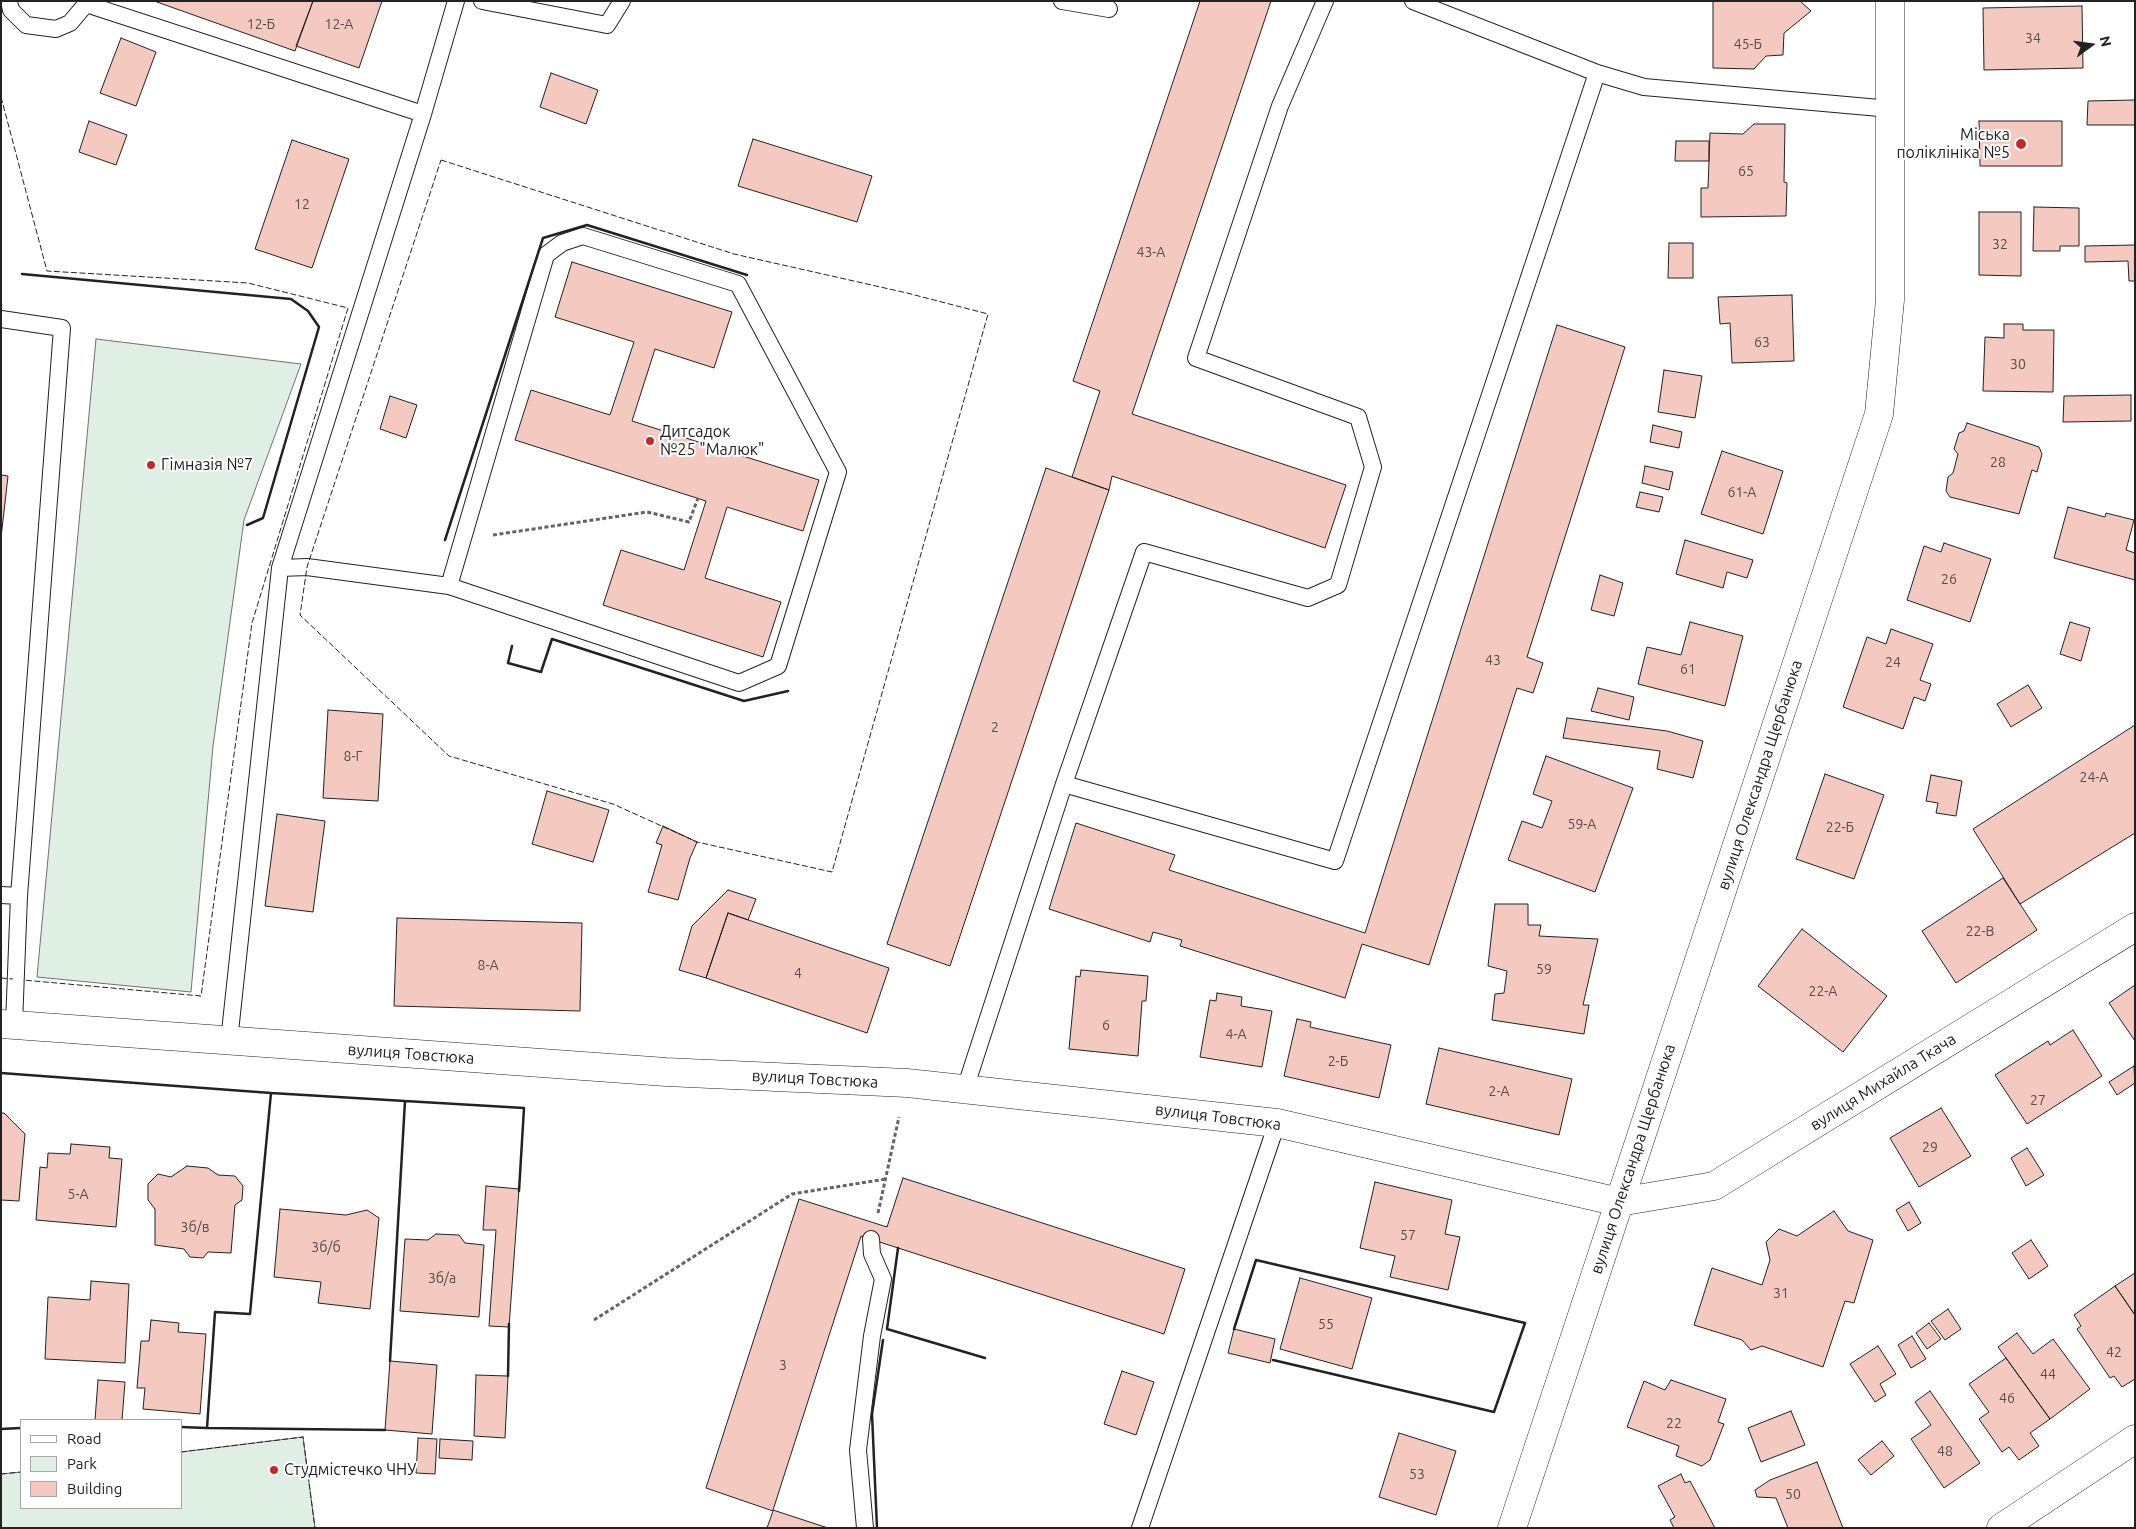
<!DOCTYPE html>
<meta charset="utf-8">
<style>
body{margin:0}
#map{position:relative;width:2136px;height:1529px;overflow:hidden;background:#fff;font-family:Ubuntu,sans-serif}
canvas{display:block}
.frame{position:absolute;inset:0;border:2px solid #222;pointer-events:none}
.legend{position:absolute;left:20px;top:1419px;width:162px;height:90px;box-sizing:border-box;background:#fff;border:1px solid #a7a7a7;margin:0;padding:6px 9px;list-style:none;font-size:15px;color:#222}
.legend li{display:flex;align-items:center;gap:10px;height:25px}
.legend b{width:25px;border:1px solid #a7a7a7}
.north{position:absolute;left:2066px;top:20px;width:50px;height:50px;-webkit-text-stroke:4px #fff;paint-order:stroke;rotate:76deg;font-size:14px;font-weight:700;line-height:20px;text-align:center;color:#222}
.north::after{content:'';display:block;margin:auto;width:18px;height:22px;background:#222;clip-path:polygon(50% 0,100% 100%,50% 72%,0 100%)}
</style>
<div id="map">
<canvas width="2136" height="1529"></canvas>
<div class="frame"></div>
<ul class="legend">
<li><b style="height:6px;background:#fff"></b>Road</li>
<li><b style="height:14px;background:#e0efe3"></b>Park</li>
<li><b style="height:14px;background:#f3c9c0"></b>Building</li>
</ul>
<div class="north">N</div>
</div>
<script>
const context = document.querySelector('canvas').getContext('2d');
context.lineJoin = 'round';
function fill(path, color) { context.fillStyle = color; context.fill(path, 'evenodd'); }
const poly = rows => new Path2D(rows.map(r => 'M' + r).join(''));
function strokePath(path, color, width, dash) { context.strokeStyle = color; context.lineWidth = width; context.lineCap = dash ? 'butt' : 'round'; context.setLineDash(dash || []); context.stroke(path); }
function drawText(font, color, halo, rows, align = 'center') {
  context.font = font + ' Ubuntu,sans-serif'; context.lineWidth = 4; context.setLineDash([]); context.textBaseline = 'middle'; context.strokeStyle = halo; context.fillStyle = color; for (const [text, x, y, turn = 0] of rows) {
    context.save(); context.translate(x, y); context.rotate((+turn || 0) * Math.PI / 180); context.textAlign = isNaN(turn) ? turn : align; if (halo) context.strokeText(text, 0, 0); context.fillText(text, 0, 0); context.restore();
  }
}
const green = poly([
 [96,339,301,364,244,520,213,746,191,992,37,977,96,339],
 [303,1437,315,1528,1,1528,1,1474,21,1472,21,1508,181,1508,181,1452,303,1437]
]);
fill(green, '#e0efe3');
strokePath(green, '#6f6f6f', 1);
const building = poly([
 [154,1,313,1,295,51,154,1],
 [313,1,382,1,359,68,296,46,313,1],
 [1200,1,1271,1,1132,414,1346,485,1325,548,1112,476,1109,490,1072,477,1100,391,1073,381,1200,1],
 [1713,1,1800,1,1811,11,1784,33,1783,55,1766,56,1754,69,1713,68,1713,1],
 [2082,6,2083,68,1984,70,1983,8,2082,6],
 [121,38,156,52,136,106,100,93,121,38],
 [551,73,598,90,586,124,540,107,551,73],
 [2135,100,2135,125,2087,125,2088,101,2135,100],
 [89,121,127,135,116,165,79,152,89,121],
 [1979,121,2062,121,2062,166,1980,166,1979,121],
 [1754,124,1785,124,1784,182,1787,183,1786,216,1701,217,1701,188,1708,188,1710,133,1743,134,1754,124],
 [753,139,872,176,857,222,738,186,753,139],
 [292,140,349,159,312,268,255,249,292,140],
 [1676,141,1709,141,1709,161,1675,161,1676,141],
 [2034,207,2079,208,2079,246,2060,246,2060,251,2033,251,2034,207],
 [1979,212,2021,212,2021,276,1979,275,1979,212],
 [1669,243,1693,243,1693,278,1668,278,1669,243],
 [2135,245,2135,281,2129,281,2128,261,2085,262,2085,246,2135,245],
 [572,262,732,312,714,368,655,349,632,421,819,480,803,531,727,507,705,578,781,602,763,657,603,605,621,550,684,570,706,501,515,440,531,390,610,415,634,342,555,317,572,262],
 [1792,295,1794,361,1732,363,1730,323,1720,324,1718,297,1792,295],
 [2004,324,2023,324,2023,330,2054,330,2053,392,1983,391,1985,337,2004,338,2004,324],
 [1557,325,1625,347,1527,657,1543,663,1533,693,1517,688,1429,965,1362,944,1345,998,1180,946,1182,940,1153,932,1150,942,1049,909,1076,823,1175,855,1169,870,1365,933,1557,325],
 [1664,370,1702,376,1695,418,1658,412,1664,370],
 [2131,395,2131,421,2063,422,2064,396,2131,395],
 [390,396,417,405,406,438,380,429,390,396],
 [1967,423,2039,447,2042,454,2037,472,2032,470,2019,514,1950,497,1946,491,1948,477,1953,473,1958,454,1954,449,1959,433,1964,431,1967,423],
 [1653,425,1682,432,1679,448,1650,442,1653,425],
 [1722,451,1783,471,1763,534,1701,514,1722,451],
 [1645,466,1673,472,1669,490,1642,483,1645,466],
 [1046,468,1109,490,950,966,887,944,1046,468],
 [1,475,8,476,1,538,1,475],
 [1640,492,1663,497,1659,512,1636,507,1640,492],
 [2068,507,2105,517,2106,513,2134,520,2126,550,2135,553,2135,580,2054,558,2068,507],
 [1685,540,1753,560,1747,578,1727,572,1723,588,1676,574,1685,540],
 [1944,543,1991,559,1970,622,1907,600,1924,546,1941,552,1944,543],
 [1600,575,1623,583,1614,616,1591,610,1600,575],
 [1690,622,1743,636,1725,706,1638,684,1647,647,1681,655,1690,622],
 [2070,622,2090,628,2081,661,2060,654,2070,622],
 [1891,629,1933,644,1920,680,1931,684,1925,701,1914,697,1903,729,1843,707,1867,637,1886,644,1891,629],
 [2028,685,2042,708,2011,727,1997,704,2028,685],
 [1598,688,1634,697,1629,720,1591,711,1598,688],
 [328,710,383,714,378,801,323,798,328,710],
 [1567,718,1667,731,1703,741,1693,778,1657,769,1660,751,1563,738,1567,718],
 [2135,725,2135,833,2020,904,1973,829,2135,725],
 [1546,756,1633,788,1595,892,1508,860,1522,821,1542,828,1552,801,1533,794,1546,756],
 [1825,774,1884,795,1854,879,1796,859,1825,774],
 [1931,775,1962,781,1956,816,1936,813,1938,803,1926,801,1931,775],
 [547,791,609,810,593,862,532,844,547,791],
 [277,814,325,821,313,912,265,906,277,814],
 [663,826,697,842,690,858,678,900,648,892,662,845,656,843,663,826],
 [2003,878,2037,930,1956,983,1922,931,2003,878],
 [728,890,756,899,748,920,728,913,706,978,679,970,692,926,728,890],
 [1495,904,1528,904,1528,925,1541,925,1539,936,1598,939,1583,1005,1589,1005,1584,1034,1492,1020,1495,994,1504,993,1507,971,1488,966,1495,904],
 [728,913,889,968,867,1033,706,978,728,913],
 [397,918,582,923,580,1011,394,1006,397,918],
 [1802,929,1887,996,1843,1052,1758,986,1802,929],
 [1081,970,1148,976,1146,1001,1142,1001,1138,1056,1069,1049,1076,976,1080,977,1081,970],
 [2135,985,2135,1041,2109,1003,2135,985],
 [1217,993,1242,997,1241,1006,1272,1011,1262,1067,1200,1057,1210,1000,1216,1001,1217,993],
 [1297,1019,1311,1022,1310,1027,1391,1045,1379,1098,1284,1076,1297,1019],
 [2073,1030,2102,1076,2027,1124,1995,1075,2048,1041,2050,1045,2073,1030],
 [1439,1048,1572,1079,1559,1135,1426,1104,1439,1048],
 [2134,1066,2135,1083,2117,1095,2109,1082,2134,1066],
 [1941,1108,1971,1156,1919,1187,1890,1138,1941,1108],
 [1,1113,4,1113,25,1134,19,1201,1,1200,1,1113],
 [71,1144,110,1147,109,1158,122,1159,116,1227,36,1220,40,1167,47,1168,48,1153,70,1154,71,1144],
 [2027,1148,2044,1175,2026,1186,2011,1158,2027,1148],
 [187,1166,208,1168,218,1175,235,1176,243,1186,242,1200,235,1205,231,1253,208,1252,203,1258,190,1257,184,1249,155,1245,155,1209,148,1200,148,1184,158,1174,171,1177,187,1166],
 [903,1178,1185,1269,1164,1334,861,1236,773,1510,828,1528,767,1528,773,1511,706,1488,799,1199,887,1227,903,1178],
 [1375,1182,1452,1200,1445,1234,1460,1237,1448,1290,1390,1277,1395,1256,1360,1248,1375,1182],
 [486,1186,519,1189,509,1327,489,1326,496,1230,483,1230,486,1186],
 [1909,1202,1921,1223,1908,1231,1896,1210,1909,1202],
 [280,1209,346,1215,367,1210,379,1218,370,1309,318,1303,321,1282,274,1277,280,1209],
 [1834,1211,1848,1231,1873,1240,1854,1303,1845,1301,1823,1367,1762,1346,1751,1350,1742,1340,1694,1325,1712,1268,1762,1285,1770,1260,1766,1242,1779,1229,1797,1236,1834,1211],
 [436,1234,459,1235,465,1243,484,1245,479,1317,400,1311,405,1239,428,1240,436,1234],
 [2031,1240,2048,1266,2029,1279,2012,1253,2031,1240],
 [2135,1273,2135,1315,2115,1286,2135,1273],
 [1300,1278,1372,1298,1352,1369,1280,1349,1300,1278],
 [91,1281,129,1284,125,1363,45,1359,48,1297,90,1300,91,1281],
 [2115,1286,2135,1315,2135,1379,2122,1387,2114,1376,2110,1378,2077,1329,2081,1326,2074,1315,2115,1286],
 [1948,1309,1961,1329,1945,1340,1931,1321,1948,1309],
 [151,1320,179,1323,178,1332,206,1334,200,1414,143,1409,145,1388,137,1388,141,1341,149,1341,151,1320],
 [1929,1323,1941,1339,1927,1349,1916,1333,1929,1323],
 [1234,1329,1275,1339,1270,1363,1228,1353,1234,1329],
 [2017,1333,2033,1354,2053,1339,2090,1389,2050,1419,1998,1347,2017,1333],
 [1912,1336,1926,1359,1911,1368,1898,1345,1912,1336],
 [1878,1346,1896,1374,1880,1384,1886,1395,1875,1402,1850,1364,1878,1346],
 [2006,1358,2050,1419,2030,1433,2039,1446,2019,1460,2009,1447,2002,1452,1979,1419,1989,1412,1969,1384,2006,1358],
 [390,1361,437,1365,432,1434,385,1430,390,1361],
 [1122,1371,1154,1382,1136,1435,1104,1424,1122,1371],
 [476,1375,508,1376,505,1438,474,1436,476,1375],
 [98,1380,125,1382,122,1420,95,1420,98,1380],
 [1671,1380,1726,1399,1718,1422,1724,1424,1710,1460,1702,1466,1676,1456,1679,1446,1627,1427,1644,1381,1665,1390,1671,1380],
 [1930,1391,1980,1463,1944,1488,1911,1439,1931,1425,1915,1402,1930,1391],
 [1791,1411,1805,1445,1761,1462,1748,1428,1791,1411],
 [1399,1433,1456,1451,1436,1515,1379,1497,1399,1433],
 [418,1438,437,1439,435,1474,416,1473,418,1438],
 [440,1439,473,1441,472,1460,439,1458,440,1439],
 [1882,1441,1894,1456,1871,1475,1858,1460,1882,1441],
 [1817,1462,1843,1528,1788,1528,1776,1498,1757,1497,1755,1490,1770,1480,1817,1462],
 [1681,1474,1685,1483,1690,1481,1715,1528,1674,1528,1670,1520,1675,1517,1658,1486,1681,1474]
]);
fill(building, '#f3c9c0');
strokePath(building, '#222', 1);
const service = poly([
 [9,1,11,10,26,25,56,29,70,23,86,4],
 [86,1,86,4,423,114],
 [482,1,607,25,622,1],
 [1062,1,1109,9],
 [1413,1,1597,73,1644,87,1891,109],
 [1,319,62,328,19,896,14,1024],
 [280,568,307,567,449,586,739,683,778,666,838,472,738,284,583,236,562,243,546,255,449,586],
 [1064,784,1335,861,1597,73],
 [1,895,19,896],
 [229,1041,280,568,423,114,456,1],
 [965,1089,1064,784,1144,552,1308,598,1338,585,1373,467,1358,417,1196,358,1280,106,1325,1],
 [865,1528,858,1450,872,1336,883,1279,872,1254,871,1239],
 [1140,1528,1277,1123]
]);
const minor = poly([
 [1,1024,666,1072,907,1083,1277,1123,1619,1202,1714,1186,2135,927]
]);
const tertiary = poly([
 [1512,1528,1879,414,1890,300,1890,1],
 [2001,1528,2135,1439]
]);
strokePath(service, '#222', 18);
strokePath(minor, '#222', 29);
strokePath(tertiary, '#222', 29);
strokePath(poly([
 [493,535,647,512,689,522,698,498],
 [878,1213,899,1117],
 [594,1320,792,1194,886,1179]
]), '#646464', 3, [4, 2.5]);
strokePath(service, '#fff', 16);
strokePath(minor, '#fff', 28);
strokePath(tertiary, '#fff', 28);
strokePath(poly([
 [1,97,47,271,248,283,348,308,252,623,201,996,23,980],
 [441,160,734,254,907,293,988,314,832,872,697,842,613,804,449,756,300,615,307,567,441,160],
 [1,978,13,979],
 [181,1452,303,1437,315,1528],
 [1,1474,21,1472]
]), '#222', 1, [6, 2.5]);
strokePath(poly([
 [22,274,291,299,308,311,319,327,263,518,247,525],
 [445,540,543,238,587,225,747,275],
 [512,646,508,663,541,672,552,639,744,701,788,691],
 [1,1073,271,1093],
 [898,1248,887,1329,985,1358],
 [1234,1329,1256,1260,1525,1323,1494,1412,1273,1360],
 [390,1361,405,1101,524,1108,519,1191],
 [508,1376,509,1324],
 [181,1427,207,1428],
 [1,1429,21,1428],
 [385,1430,207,1428,215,1312,250,1314,271,1093,405,1101],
 [877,1528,872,1414,883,1340]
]), '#222', 2.5);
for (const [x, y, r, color] of [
 [2021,144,6,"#c62828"],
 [650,441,5,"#c62828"],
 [151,465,5,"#c62828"],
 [274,1470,5,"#c62828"]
]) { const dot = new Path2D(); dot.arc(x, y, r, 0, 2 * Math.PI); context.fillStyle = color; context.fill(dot); strokePath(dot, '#fff', 2); }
drawText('14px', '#564c4a', null, [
 ["12-Б",261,24],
 ["12-А",339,24],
 ["34",2033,38],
 ["45-Б",1748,44],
 ["65",1746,171],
 ["12",302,204],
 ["32",2000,244],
 ["43-А",1151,252],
 ["63",1762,342],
 ["30",2018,364],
 ["28",1998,462],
 ["61-А",1742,492],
 ["26",1949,579],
 ["43",1493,660],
 ["24",1893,662],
 ["61",1688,669],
 ["2",995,727],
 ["8-Г",353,756],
 ["24-А",2094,777],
 ["59-А",1582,824],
 ["22-Б",1840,827],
 ["22-В",1980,931],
 ["8-А",488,965],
 ["59",1544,969],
 ["4",798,973],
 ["22-А",1823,991],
 ["6",1106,1025],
 ["4-А",1236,1034],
 ["2-Б",1338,1061],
 ["2-А",1499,1091],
 ["27",2038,1100],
 ["29",1930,1147],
 ["5-А",78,1194],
 ["3б/в",195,1227],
 ["57",1408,1235],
 ["3б/б",326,1247],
 ["3б/а",442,1278],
 ["31",1781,1293],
 ["55",1326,1324],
 ["42",2114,1352],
 ["3",783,1365],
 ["44",2048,1374],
 ["46",2007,1398],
 ["22",1674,1423],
 ["48",1945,1451],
 ["53",1417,1474],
 ["50",1793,1494]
]);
drawText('16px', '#222', '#fff', [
 ["Міська",2010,135,"right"],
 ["поліклініка №5",2010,153,"right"],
 ["Дитсадок",660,432],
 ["№25 \"Малюк\"",660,450],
 ["Гімназія №7",161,465],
 ["Студмістечко ЧНУ",284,1470]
], 'left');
drawText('16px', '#222', '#fff', [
 ["вулиця Олександра Щербанюка",1760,775,-72],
 ["вулиця Товстюка",411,1054,4],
 ["вулиця Товстюка",815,1079,3],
 ["вулиця Михайла Ткача",1883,1082,-32],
 ["вулиця Товстюка",1218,1117,7],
 ["вулиця Олександра Щербанюка",1633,1159,-72]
]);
</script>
